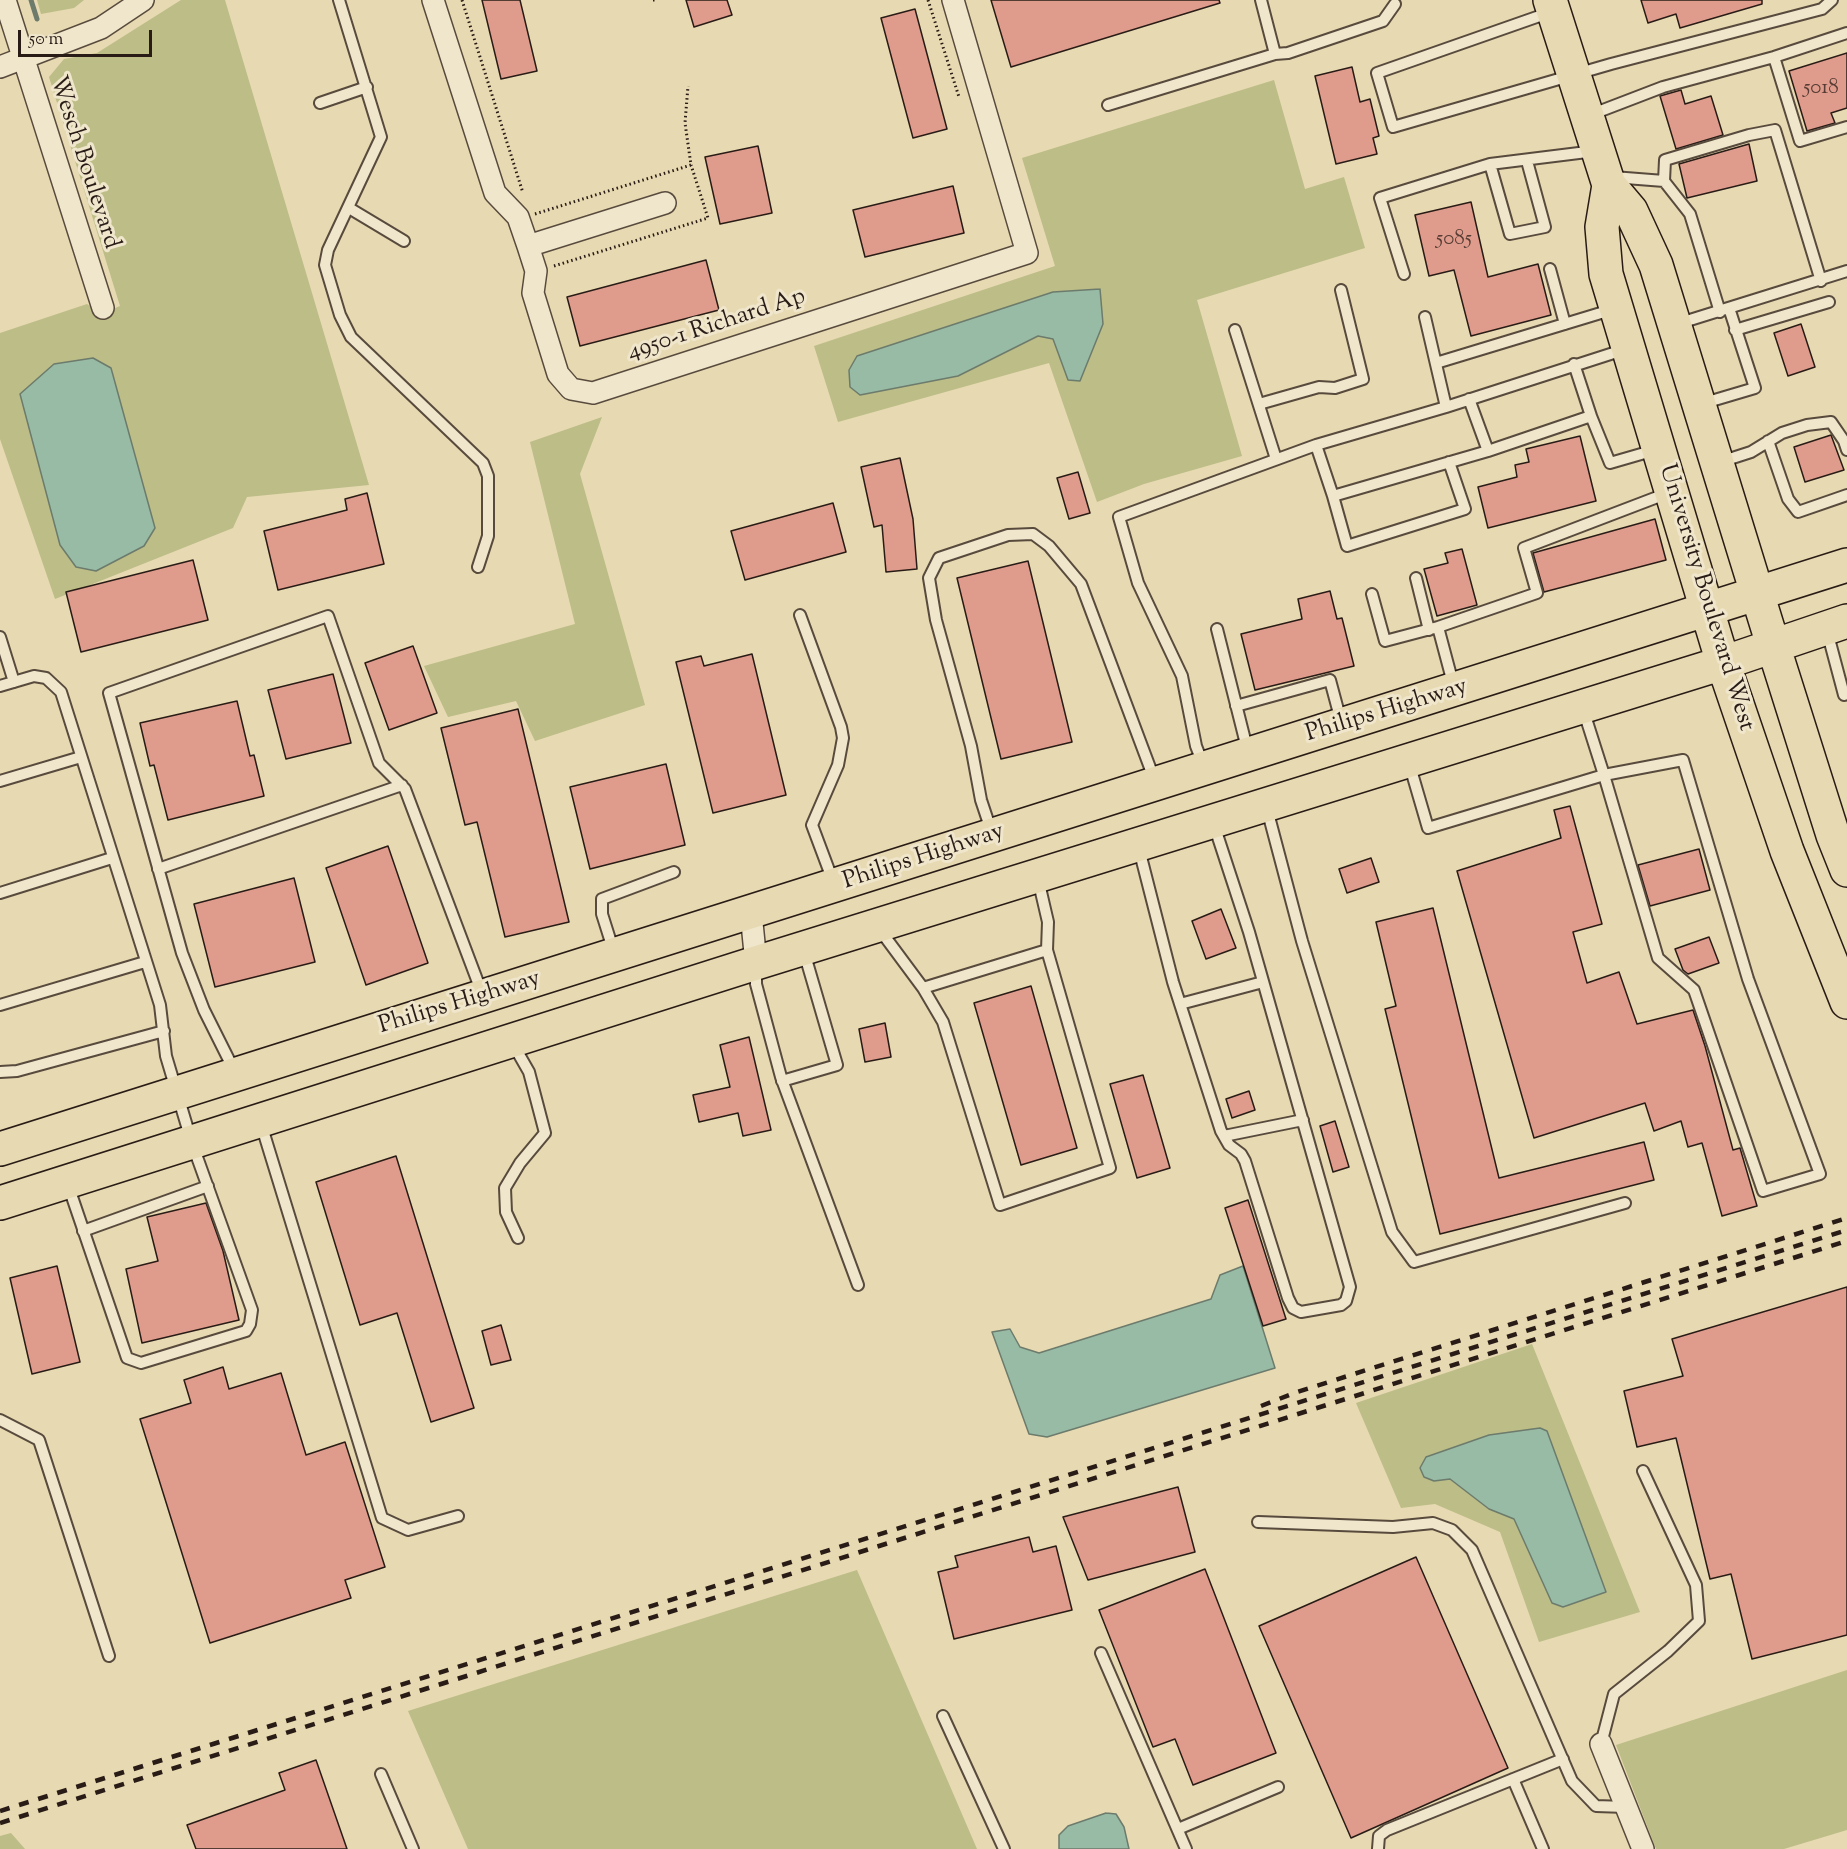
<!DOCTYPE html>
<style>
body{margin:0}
#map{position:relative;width:1847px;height:1849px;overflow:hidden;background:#e7d9b1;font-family:"Sorts Mill Goudy",serif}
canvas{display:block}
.scale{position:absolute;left:18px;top:30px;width:134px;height:27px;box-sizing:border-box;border:3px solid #291c16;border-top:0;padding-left:8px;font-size:18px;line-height:21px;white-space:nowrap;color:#291c16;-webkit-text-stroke:4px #efe6cc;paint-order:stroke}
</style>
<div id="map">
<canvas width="1847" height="1849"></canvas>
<div class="scale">50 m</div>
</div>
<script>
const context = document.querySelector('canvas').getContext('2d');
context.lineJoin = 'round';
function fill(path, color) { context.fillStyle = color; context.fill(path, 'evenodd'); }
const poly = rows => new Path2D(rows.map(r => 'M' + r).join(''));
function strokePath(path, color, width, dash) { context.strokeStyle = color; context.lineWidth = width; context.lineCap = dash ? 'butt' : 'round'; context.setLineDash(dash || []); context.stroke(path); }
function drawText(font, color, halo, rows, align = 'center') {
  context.font = font + ' "Sorts Mill Goudy",serif'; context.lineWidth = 6; context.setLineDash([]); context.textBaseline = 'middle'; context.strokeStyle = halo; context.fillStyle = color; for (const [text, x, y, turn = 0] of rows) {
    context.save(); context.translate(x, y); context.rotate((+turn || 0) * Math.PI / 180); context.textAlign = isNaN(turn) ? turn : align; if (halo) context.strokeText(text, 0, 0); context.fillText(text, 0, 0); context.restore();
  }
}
fill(poly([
 [37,0,84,0,74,8,41,14],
 [181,0,225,0,369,485,247,497,233,528,55,599,0,439,0,333,87,304,101,314,120,306,49,77,64,59,97,53],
 [1274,80,1305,189,1344,177,1365,248,1197,300,1242,456,1144,484,1097,502,1049,363,838,422,814,346,1055,266,1022,158],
 [1100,289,1068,379,1053,339,1038,336,857,356,1053,292],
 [602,417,580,474,645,705,535,741,516,701,448,717,424,666,575,624,530,442],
 [1532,1344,1640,1612,1539,1642,1500,1532,1435,1504,1401,1508,1356,1403],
 [1547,1431,1553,1603,1514,1519,1489,1509,1450,1479],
 [857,1570,977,1849,468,1849,408,1711],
 [1847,1670,1847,1830,1784,1849,1656,1849,1616,1745],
 [11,1833,25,1849,0,1849,0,1836]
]), '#bcbd87');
const water = poly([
 [1100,289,1103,324,1080,381,1068,380,1053,339,1038,336,958,376,860,395,850,387,849,370,857,356,1053,292,1100,289],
 [93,358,111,368,155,528,144,546,96,571,76,567,60,545,20,394,54,364,93,358],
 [1243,1266,1275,1368,1047,1437,1029,1434,992,1332,1010,1329,1020,1347,1039,1353,1211,1299,1220,1275,1243,1266],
 [1540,1428,1547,1431,1606,1592,1563,1607,1552,1603,1514,1519,1489,1509,1450,1479,1434,1481,1424,1477,1420,1468,1426,1457,1489,1435,1540,1428],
 [1106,1813,1116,1814,1124,1827,1129,1849,1059,1849,1059,1835,1068,1826,1106,1813]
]);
fill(water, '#98bba6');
strokePath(water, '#6c7b6c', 1.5);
strokePath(poly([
 [31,0,37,19]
]), '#6c7b6c', 5);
const building = poly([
 [482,0,520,0,537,71,501,79,482,0],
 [686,0,727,0,732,15,694,27,686,0],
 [991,0,1219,0,1220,3,1011,67,991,0],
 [1641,0,1762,0,1762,4,1680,28,1676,14,1648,23,1641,0],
 [915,9,947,129,913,138,881,18,915,9],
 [1847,53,1847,108,1831,113,1835,123,1807,131,1789,71,1847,53],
 [1352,67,1360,102,1370,99,1379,136,1373,138,1377,154,1336,164,1315,76,1352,67],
 [1681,90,1685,104,1711,96,1723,135,1676,149,1660,96,1681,90],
 [1749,144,1757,181,1687,198,1679,164,1749,144],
 [758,146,772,213,720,224,705,157,758,146],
 [953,186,964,233,865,257,853,210,953,186],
 [1471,202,1488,277,1538,264,1551,315,1471,336,1454,270,1429,276,1415,215,1471,202],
 [706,260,719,310,580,346,567,297,706,260],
 [1801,324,1815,367,1788,376,1774,333,1801,324],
 [1831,435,1844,470,1805,482,1794,447,1831,435],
 [1580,436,1596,501,1488,528,1478,487,1517,477,1515,465,1529,462,1526,449,1580,436],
 [900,458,913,519,917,569,886,572,882,525,874,527,861,467,900,458],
 [1078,472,1090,513,1069,519,1057,478,1078,472],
 [367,493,384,564,278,590,264,531,347,510,345,499,367,493],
 [833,503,846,552,745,580,731,531,833,503],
 [1655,519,1666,560,1544,592,1533,553,1655,519],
 [1462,549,1477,605,1437,616,1424,569,1448,563,1445,553,1462,549],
 [193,560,208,620,81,652,66,592,193,560],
 [1028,561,1072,742,1001,759,957,578,1028,561],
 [1330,591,1337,619,1342,618,1354,666,1255,690,1241,634,1302,619,1298,599,1330,591],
 [413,646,437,713,389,730,365,663,413,646],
 [752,654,786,795,713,813,676,662,701,656,704,666,752,654],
 [333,674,351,743,286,759,268,690,333,674],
 [237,701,250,756,254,755,264,796,168,820,154,765,150,766,140,723,237,701],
 [518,709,569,922,505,937,477,822,465,825,441,728,518,709],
 [666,764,685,845,590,869,570,787,666,764],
 [1570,806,1602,924,1573,932,1587,983,1619,972,1637,1024,1693,1010,1705,1046,1733,1150,1740,1148,1757,1206,1722,1216,1702,1143,1688,1147,1681,1121,1654,1131,1645,1103,1534,1138,1457,871,1561,838,1554,810,1570,806],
 [388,846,428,963,366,985,326,868,388,846],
 [1699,849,1710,890,1650,906,1638,865,1699,849],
 [1371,858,1379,882,1347,893,1339,869,1371,858],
 [294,878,315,962,215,987,194,904,294,878],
 [1433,908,1499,1178,1644,1142,1654,1180,1440,1234,1385,1009,1396,1006,1376,922,1433,908],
 [1221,909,1236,948,1206,959,1192,921,1221,909],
 [1709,937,1719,963,1688,974,1683,970,1675,949,1709,937],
 [1031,986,1077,1148,1021,1165,974,1003,1031,986],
 [885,1023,891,1057,865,1062,859,1029,885,1023],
 [749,1037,771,1130,743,1136,738,1113,699,1122,693,1095,730,1087,720,1045,749,1037],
 [1143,1075,1170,1168,1137,1178,1110,1084,1143,1075],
 [1249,1091,1255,1110,1232,1118,1226,1099,1249,1091],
 [1335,1121,1349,1167,1333,1172,1320,1126,1335,1121],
 [396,1156,474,1408,431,1422,397,1313,360,1325,316,1182,396,1156],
 [1248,1200,1286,1319,1263,1326,1225,1208,1248,1200],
 [206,1203,223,1251,239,1320,142,1343,126,1269,158,1261,147,1217,206,1203],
 [57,1266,80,1362,32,1374,10,1278,57,1266],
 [1847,1287,1847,1635,1752,1659,1731,1574,1710,1579,1676,1438,1637,1447,1624,1391,1683,1376,1672,1339,1847,1287],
 [501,1325,511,1360,491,1365,482,1331,501,1325],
 [223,1367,229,1389,281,1373,306,1455,345,1442,385,1567,345,1580,351,1598,210,1643,140,1419,191,1403,184,1380,223,1367],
 [1178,1487,1195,1552,1088,1580,1063,1517,1178,1487],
 [1029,1537,1033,1552,1056,1546,1072,1610,954,1639,938,1572,958,1567,955,1556,1029,1537],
 [1416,1557,1508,1768,1351,1838,1259,1626,1416,1557],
 [1205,1569,1276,1753,1193,1785,1175,1739,1153,1747,1099,1610,1205,1569],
 [316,1760,347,1849,196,1849,187,1825,285,1790,279,1773,316,1760]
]);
fill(building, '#df9c8c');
strokePath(building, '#291c16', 1.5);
const lane = poly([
 [339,0,381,137,328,250,325,265,340,315,351,337,483,463,488,476,488,536,478,567],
 [1261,0,1275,54,1288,53,1383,21,1395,4],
 [1551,12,1377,73,1393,127,1611,64,1822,9,1832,0],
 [1774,57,1800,141,1847,127],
 [320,103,367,87],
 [1108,105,1275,54],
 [1590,115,1663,87,1774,57,1847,33],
 [1490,164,1510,234,1545,227,1527,161],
 [1613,177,1664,181,1690,214,1720,312],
 [1664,181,1665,160,1749,135,1775,130,1821,281],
 [349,208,404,241],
 [1550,269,1565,324],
 [1404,274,1380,198,1490,164,1595,151],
 [1425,317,1446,407],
 [1677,324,1847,271],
 [1235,330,1276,459],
 [1735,330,1829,302],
 [1436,363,1614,309],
 [1574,364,1591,416],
 [1469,399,1488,451],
 [1259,404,1319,387,1335,388,1363,379,1341,290],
 [1701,404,1755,388,1729,308],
 [1768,441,1788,499,1798,512,1847,495],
 [1316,445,1446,407,1626,349],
 [1720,462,1751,452,1782,433,1807,425,1831,422,1844,441,1847,450],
 [1333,496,1347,546,1465,509,1449,462],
 [1416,578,1429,630],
 [1372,594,1385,641,1438,627],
 [800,615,841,727,843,738,838,765,812,825,833,881],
 [1217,629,1248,752],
 [1827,631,1844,695,1847,694],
 [0,637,14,682],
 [0,686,34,676,46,678,61,692,160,1005,166,1056,192,1143,252,1310,250,1324,246,1331,141,1363,127,1358,68,1185],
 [1454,687,1438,627,1537,593,1524,548,1668,493],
 [1236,706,1330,680,1341,721],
 [1409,763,1428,828,1604,775,1658,958,1694,990,1763,1191,1820,1174,1748,979,1683,760,1604,775,1583,709],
 [1203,764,1196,746,1182,676,1138,583,1119,517,1316,445,1333,496,1488,451,1591,416,1610,463,1655,450],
 [0,781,81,757],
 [1267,809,1302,941,1392,1232,1414,1262,1625,1203],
 [992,833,981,800,971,746,936,620,929,578,939,558,1008,535,1033,534,1049,546,1081,584,1155,781],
 [1139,849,1173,982,1221,1131,1229,1145,1241,1154,1245,1161,1288,1298,1293,1308,1301,1312,1341,1305,1346,1301,1350,1287,1249,932,1214,825],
 [158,869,402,785],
 [0,893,112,858],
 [880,930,923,988,943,1022,1000,1205,1110,1168,1047,950,1048,922,1038,879],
 [614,952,602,914,602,899,674,872],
 [756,966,756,984,781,1077,858,1285],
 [923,988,1047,950],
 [1180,1004,1263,982],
 [0,1005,145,962],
 [513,1044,529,1072,545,1133,520,1163,505,1188,506,1212,518,1238],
 [234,1070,204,1010,182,953,109,693,328,616,379,763,405,789,482,993],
 [0,1072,17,1071,164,1031],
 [782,1081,837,1065,804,952],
 [261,1124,382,1518,408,1530,458,1516],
 [1224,1136,1303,1120],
 [83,1231,208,1186],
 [0,1420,39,1440,109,1656],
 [1258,1522,1393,1527,1433,1523,1452,1530,1472,1550,1572,1781,1596,1806,1626,1807],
 [1101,1653,1186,1849],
 [943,1716,1004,1849],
 [1601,1744,1614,1694,1668,1651,1699,1621,1696,1585,1643,1471],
 [381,1774,413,1849],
 [1513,1779,1543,1849],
 [1178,1829,1278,1787],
 [1378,1849,1379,1836,1387,1830,1563,1759]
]);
const street = poly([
 [5,0,103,308],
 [433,0,495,193,518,217,528,246,536,271,533,293,558,374,571,389,593,393,1027,253,953,0],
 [0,67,101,28,143,0],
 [528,246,665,203],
 [751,913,756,963],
 [1601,1744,1643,1849]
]);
const primary = poly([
 [1550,0,1609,185,1631,211,1656,265,1773,645,1833,835,1847,870],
 [1609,185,1602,227,1606,274,1723,663,1787,851,1847,1002],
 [0,1149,1847,565],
 [0,1203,756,963,1723,663,1847,621]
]);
strokePath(lane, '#584b3d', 14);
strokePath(street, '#584b3d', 24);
strokePath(primary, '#291c16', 36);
strokePath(poly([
 [462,0,523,193],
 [653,0,656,0],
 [928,0,959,97],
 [535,214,691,165,685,123,688,86],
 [554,266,708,218,691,165]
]), '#291c16', 3, [1.5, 3]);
strokePath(lane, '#efe6cc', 10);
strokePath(street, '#efe6cc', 21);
strokePath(primary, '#e7d9b1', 33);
strokePath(poly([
 [1261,1406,1297,1392,1847,1218],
 [0,1811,1847,1230],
 [0,1823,1847,1241]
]), '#291c16', 4.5, [10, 10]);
drawText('21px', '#563c34', null, [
 ["5018",1821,89],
 ["5085",1454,240]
]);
drawText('24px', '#291c16', '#efe6cc', [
 ["Wesch Boulevard",83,163,72],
 ["4950-1 Richard Ap",717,326,-18],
 ["University Boulevard West",1705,598,73],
 ["Philips Highway",1387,712,-17],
 ["Philips Highway",924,858,-18],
 ["Philips Highway",460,1004,-17]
]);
</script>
